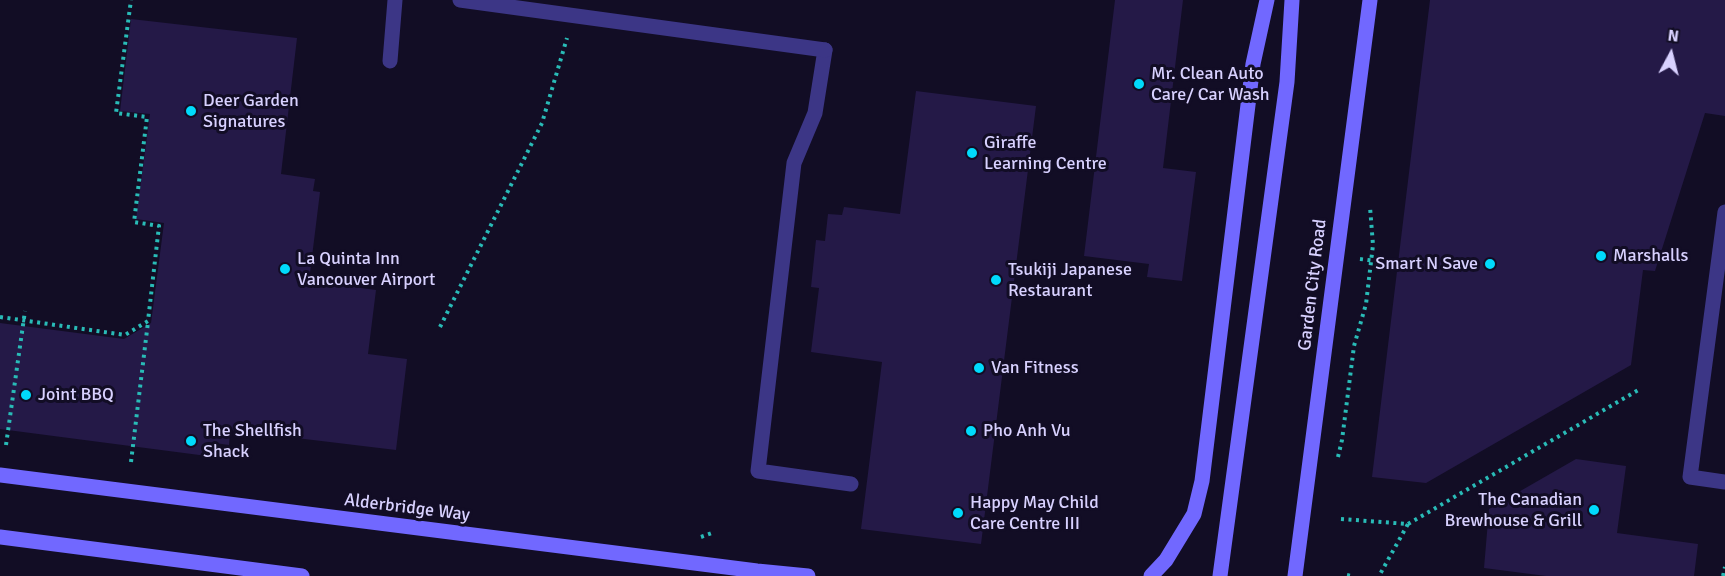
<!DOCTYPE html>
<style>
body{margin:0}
#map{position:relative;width:1725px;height:576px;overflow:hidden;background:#120d25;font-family:Signika,sans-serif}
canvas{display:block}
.north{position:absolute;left:1641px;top:24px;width:60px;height:60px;-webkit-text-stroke:4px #120d25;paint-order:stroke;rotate:7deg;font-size:16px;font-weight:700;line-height:24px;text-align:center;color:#d8d1ff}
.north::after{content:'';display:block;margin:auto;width:21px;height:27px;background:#d8d1ff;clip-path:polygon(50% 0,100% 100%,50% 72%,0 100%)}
</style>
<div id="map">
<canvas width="1725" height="576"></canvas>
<div class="north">N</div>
</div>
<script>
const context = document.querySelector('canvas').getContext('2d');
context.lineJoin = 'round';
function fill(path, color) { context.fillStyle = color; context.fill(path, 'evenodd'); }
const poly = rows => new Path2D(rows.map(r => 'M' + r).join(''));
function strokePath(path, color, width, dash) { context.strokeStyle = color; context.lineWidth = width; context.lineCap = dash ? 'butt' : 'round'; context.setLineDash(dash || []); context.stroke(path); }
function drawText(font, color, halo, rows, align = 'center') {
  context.font = font + ' Signika,sans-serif'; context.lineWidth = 6; context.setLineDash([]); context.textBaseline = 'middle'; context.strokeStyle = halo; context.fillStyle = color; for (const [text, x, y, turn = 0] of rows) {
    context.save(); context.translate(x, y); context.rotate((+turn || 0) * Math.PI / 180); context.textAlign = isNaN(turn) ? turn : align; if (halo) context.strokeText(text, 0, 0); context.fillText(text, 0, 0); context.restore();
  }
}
fill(poly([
 [1115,0,1183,0,1163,168,1196,172,1182,281,1147,277,1149,264,1084,256],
 [1430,0,1725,0,1725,116,1705,113,1655,271,1643,270,1631,365,1426,483,1372,477],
 [131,19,297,38,281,174,315,179,313,191,320,192,309,281,376,290,368,354,407,359,396,450,230,430,229,445,208,442,207,456,0,429,0,323,124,339,151,323,164,223,136,219,150,114,120,111],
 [916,91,1036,106,981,544,861,529,882,362,811,352,819,288,811,287,816,240,825,241,828,214,842,215,844,207,900,214],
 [1576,459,1626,466,1617,533,1698,544,1694,576,1546,576,1484,568,1489,509]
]), '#241947');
strokePath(poly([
 [1360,259,1384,262],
 [0,317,125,335,148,321,159,226,134,222,147,117,116,113,131,0],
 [440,327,542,123,567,38],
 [6,445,25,311],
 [1338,457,1342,440,1354,346,1366,304,1373,245,1370,207],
 [131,462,148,322],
 [1341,519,1408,524,1379,576],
 [1408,524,1640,389],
 [701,537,712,533],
 [1347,575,1352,576],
 [1723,576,1725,567]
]), '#29bbb7', 4, [3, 4.5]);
strokePath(poly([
 [825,50,815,113,794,163,758,471,851,484],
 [390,61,395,0],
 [1725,212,1690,477,1725,482]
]), '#3c3686', 15);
strokePath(poly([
 [460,0,825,50]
]), '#3c3686', 15);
strokePath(poly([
 [0,475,757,571,808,576],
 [0,537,302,576],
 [1151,576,1166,560,1194,514,1202,481,1253,64,1267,0],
 [1220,576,1287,82,1292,0],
 [1295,576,1370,0]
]), '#7168ff', 15);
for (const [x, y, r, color] of [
 [1139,84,6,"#00dafc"],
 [191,111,6,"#00dafc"],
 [972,153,6,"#00dafc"],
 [1601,256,6,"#00dafc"],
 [1490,264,6,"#00dafc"],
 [285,269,6,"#00dafc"],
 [996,280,6,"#00dafc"],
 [979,368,6,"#00dafc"],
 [26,395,6,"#00dafc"],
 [971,431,6,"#00dafc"],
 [191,441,6,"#00dafc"],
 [1594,510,6,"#00dafc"],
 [958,513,6,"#00dafc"]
]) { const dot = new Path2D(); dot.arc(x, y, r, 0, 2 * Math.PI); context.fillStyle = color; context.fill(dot); strokePath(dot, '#120d25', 2); }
drawText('18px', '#d8d1ff', '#120d25', [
 ["Mr. Clean Auto",1151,74],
 ["Care/ Car Wash",1151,95],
 ["Deer Garden",203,101],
 ["Signatures",203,122],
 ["Giraffe",984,143],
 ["Learning Centre",984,164],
 ["Marshalls",1613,256],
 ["La Quinta Inn",297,259],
 ["Vancouver Airport",297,280],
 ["Smart N Save",1478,264,"right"],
 ["Tsukiji Japanese",1008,270],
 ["Restaurant",1008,291],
 ["Van Fitness",991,368],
 ["Joint BBQ",38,395],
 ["The Shellfish",203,431],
 ["Shack",203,452],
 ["Pho Anh Vu",983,431],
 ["The Canadian",1582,500,"right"],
 ["Brewhouse & Grill",1582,521,"right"],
 ["Happy May Child",970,503],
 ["Care Centre III",970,524]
], 'left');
drawText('18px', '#d8d1ff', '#120d25', [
 ["Garden City Road",1313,285,-83],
 ["Alderbridge Way",407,508,7]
]);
</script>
